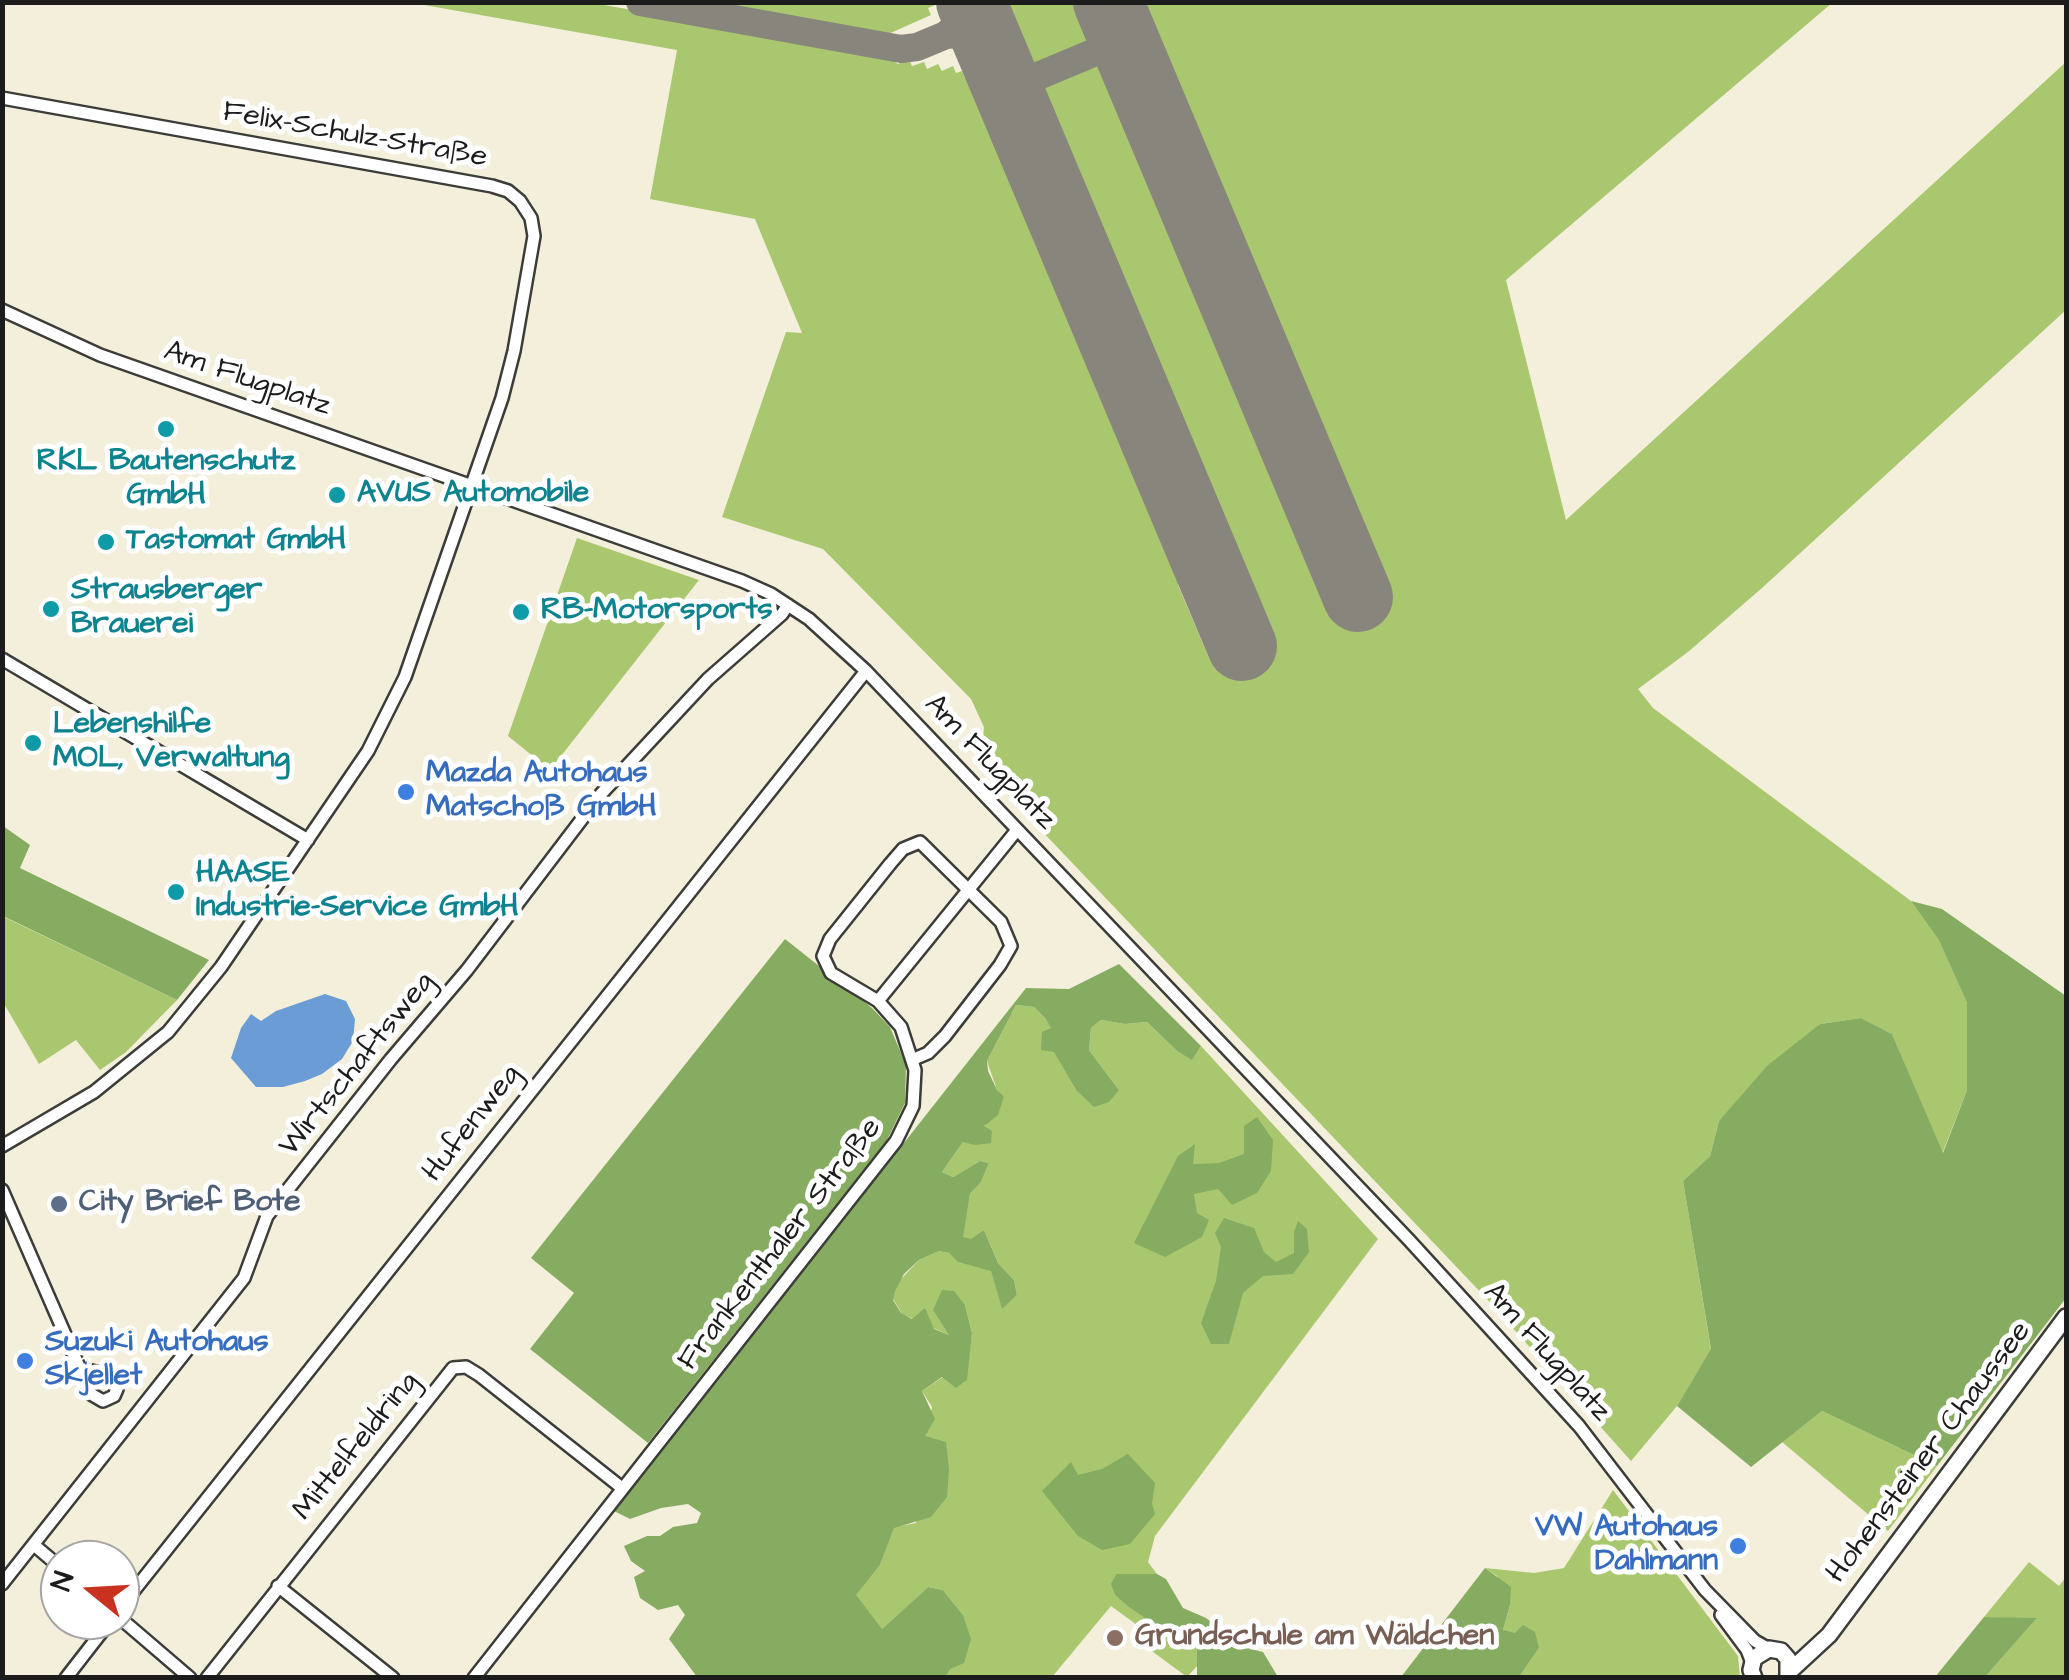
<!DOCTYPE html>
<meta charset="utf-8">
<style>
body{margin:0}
#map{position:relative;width:2069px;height:1680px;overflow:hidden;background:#f3efdb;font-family:"Architects Daughter",sans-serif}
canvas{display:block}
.frame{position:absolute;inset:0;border:5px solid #1c1c1c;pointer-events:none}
.north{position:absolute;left:40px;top:1540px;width:100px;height:100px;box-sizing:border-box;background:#fff;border:2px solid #a4a4a4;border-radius:50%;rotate:288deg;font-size:28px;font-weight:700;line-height:40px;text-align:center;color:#1c1c1c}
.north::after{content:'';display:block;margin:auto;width:35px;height:45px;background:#c8321e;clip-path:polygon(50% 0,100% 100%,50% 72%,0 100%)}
</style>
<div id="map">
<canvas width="2069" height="1680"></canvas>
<div class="frame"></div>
<div class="north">N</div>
</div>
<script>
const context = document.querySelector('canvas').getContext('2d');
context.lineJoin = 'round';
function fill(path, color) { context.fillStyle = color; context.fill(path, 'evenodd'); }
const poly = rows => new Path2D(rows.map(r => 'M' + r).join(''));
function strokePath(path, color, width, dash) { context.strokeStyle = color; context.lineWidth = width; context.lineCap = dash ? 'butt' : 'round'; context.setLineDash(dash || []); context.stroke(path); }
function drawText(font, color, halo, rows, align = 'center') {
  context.font = font + ' "Architects Daughter",sans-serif'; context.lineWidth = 10; context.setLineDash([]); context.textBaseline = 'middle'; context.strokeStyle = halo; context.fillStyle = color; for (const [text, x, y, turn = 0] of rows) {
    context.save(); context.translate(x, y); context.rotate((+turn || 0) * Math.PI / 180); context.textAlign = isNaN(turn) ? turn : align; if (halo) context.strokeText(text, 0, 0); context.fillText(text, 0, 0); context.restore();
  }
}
fill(poly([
 [413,3,593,3,892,56,891,60,898,64,909,59,912,66,924,62,927,69,938,64,942,71,953,66,956,73,962,71,965,78,971,76,974,83,980,81,1189,579,1178,585,1210,660,1274,632,1246,567,1234,572,995,3,1832,3,1506,280,1566,520,2066,62,2066,310,1762,588,1688,652,1638,689,1653,708,1911,901,1939,939,1967,1003,1967,1090,1942,1154,1892,1034,1861,1018,1820,1024,1719,1121,1710,1156,1683,1181,1711,1350,1677,1406,1631,1461,1487,1299,981,767,984,727,971,699,823,549,722,517,786,332,802,333,755,219,650,199,677,50],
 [687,3,940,2,940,3,928,8,931,15,886,35,886,38],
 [577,538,699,580,550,770,508,736],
 [2,916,177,1000,126,1052,100,1070,76,1040,39,1064,3,1002],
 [1016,1005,1034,1007,1045,1018,1052,1029,1054,1051,1076,1090,1119,1090,1089,1050,1091,1028,1101,1020,1125,1024,1147,1022,1177,1051,1192,1059,1201,1046,1378,1239,1155,1536,1148,1562,1157,1574,1116,1574,1112,1584,1115,1595,1157,1626,1197,1641,1198,1665,1187,1677,1141,1643,1148,1633,1111,1606,1052,1677,945,1677,963,1615,943,1590,928,1587,881,1630,855,1595,880,1565,894,1527,916,1523,925,1436,932,1407,922,1391,943,1377,966,1380,972,1333,965,1305,933,1310,951,1336,902,1314,889,1292,919,1260,939,1251,949,1253,959,1262,991,1270,1002,1308,1017,1295,1014,1280,998,1263,984,1230,971,1240,962,1238,970,1194,981,1182,989,1163,980,1161,953,1177,942,1172,963,1142,984,1127,1004,1096,997,1090,987,1061],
 [1822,1411,1937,1466,1888,1531,1782,1442],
 [1613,1490,1738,1656,1740,1677,1519,1677,1539,1648,1503,1630,1510,1605,1497,1576,1485,1568,1534,1573,1564,1568],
 [2029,1562,2059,1586,2066,1577,2066,1677,1985,1677,2036,1619,1984,1617]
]), '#a9c76e');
fill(poly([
 [3,826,30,845,20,868,209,960,177,1000,3,916],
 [1911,901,1942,909,2066,996,2066,1298,1937,1466,1822,1411,1751,1467,1677,1406,1711,1349,1683,1181,1710,1156,1719,1121,1767,1066,1820,1024,1861,1018,1892,1034,1943,1153,1967,1090,1967,1003,1939,940],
 [785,939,872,1008,890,1027,906,1065,905,1103,887,1140,648,1443,530,1349,574,1293,531,1258],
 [1119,964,1201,1046,1192,1060,1177,1051,1147,1022,1125,1024,1101,1020,1091,1028,1089,1050,1119,1090,1109,1102,1094,1107,1076,1090,1054,1052,1041,1050,1042,1032,1051,1028,1045,1018,1034,1007,1016,1005,987,1061,988,1071,997,1090,1004,1096,998,1115,984,1126,992,1131,991,1143,975,1145,963,1142,942,1172,953,1177,980,1161,989,1163,981,1182,970,1194,963,1237,971,1239,984,1230,998,1263,1014,1280,1017,1295,1002,1309,991,1271,958,1262,949,1253,939,1251,919,1260,904,1274,895,1291,893,1300,901,1313,912,1319,925,1308,934,1329,949,1335,933,1310,942,1290,954,1291,965,1305,972,1333,967,1380,956,1388,942,1377,922,1391,935,1419,925,1436,946,1442,949,1469,947,1497,931,1517,894,1528,880,1565,856,1595,882,1629,928,1587,943,1590,963,1615,971,1639,964,1663,950,1669,945,1677,697,1677,669,1639,685,1615,678,1605,658,1610,640,1598,634,1577,645,1571,631,1561,624,1546,647,1536,660,1536,673,1527,697,1523,701,1513,688,1504,661,1508,630,1519,614,1511,1026,988,1069,989],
 [1257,1117,1273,1140,1271,1171,1257,1193,1232,1205,1218,1189,1194,1194,1197,1213,1209,1220,1202,1237,1165,1257,1134,1243,1178,1156,1195,1144,1193,1164,1219,1163,1244,1154,1244,1126],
 [1224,1218,1254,1228,1264,1252,1276,1262,1294,1253,1294,1232,1298,1221,1307,1229,1309,1252,1293,1274,1263,1276,1243,1293,1229,1344,1211,1344,1201,1323,1216,1281,1221,1247,1215,1233],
 [1128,1454,1155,1483,1152,1504,1155,1514,1130,1544,1102,1550,1078,1536,1042,1491,1071,1462,1078,1475,1102,1469],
 [1485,1568,1511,1587,1510,1605,1503,1630,1515,1633,1523,1625,1535,1632,1539,1648,1519,1677,1401,1677],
 [1116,1574,1157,1574,1166,1579,1183,1608,1206,1618,1243,1647,1263,1652,1278,1677,1197,1677,1197,1641,1157,1626,1129,1607,1115,1595,1111,1584],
 [1984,1617,2037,1618,1985,1677,1935,1677]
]), '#86ac61');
fill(poly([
 [325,994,346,1001,355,1019,353,1041,342,1059,322,1074,305,1081,283,1087,256,1087,231,1058,241,1028,251,1014,261,1021,276,1011]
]), '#6c9cd5');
strokePath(poly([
 [640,2,901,49,917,47,946,35,966,33,984,43,992,54],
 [946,35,961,21,967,2],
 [1007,89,1124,40]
]), '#88867c', 28);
strokePath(poly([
 [971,2,1242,646],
 [1108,2,1358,597]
]), '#88867c', 70);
const minor = poly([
 [2,98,492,186,508,191,520,201,531,218,534,236,514,351,502,398,405,677,368,751,221,967,168,1032,94,1092,2,1146],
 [2,310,100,355,742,581,771,594,809,619,866,671,1409,1240,1579,1426,1705,1590,1755,1641,1769,1649],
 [2,659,308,840],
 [878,1001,831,973,823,956,830,939,890,864,903,849,920,842,1001,922,1011,946,1000,965,945,1036,928,1053,914,1059],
 [2,1190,91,1394,103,1401,114,1396,117,1389,111,1376,80,1368],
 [34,1545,60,1567],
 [2,1584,244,1278,267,1216,391,1059,467,970,601,794,708,679,782,614,788,605],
 [278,1586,393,1678],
 [120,1608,866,671],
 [1721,1615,1747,1650,1752,1663],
 [120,1618,190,1678],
 [66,1678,111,1620],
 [207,1678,453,1368,466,1367,479,1375,622,1488],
 [474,1678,896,1141,913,1106,915,1070,901,1027,878,1001,1017,830]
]);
const major = poly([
 [1790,1671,1829,1635,2066,1317],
 [1754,1678,1751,1670,1754,1658,1769,1649,1781,1651,1788,1659,1788,1678]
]);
strokePath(minor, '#3c3c39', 16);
strokePath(major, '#3c3c39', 20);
strokePath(minor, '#fff', 11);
strokePath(major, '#fff', 15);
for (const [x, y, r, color] of [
 [166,429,10,"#0f9aa8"],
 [337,495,10,"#0f9aa8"],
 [106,542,10,"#0f9aa8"],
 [51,609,10,"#0f9aa8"],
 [521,612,10,"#0f9aa8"],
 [33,743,10,"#0f9aa8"],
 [406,792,10,"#3f7fe0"],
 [176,892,10,"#0f9aa8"],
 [59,1204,10,"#5c6f8a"],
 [25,1361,10,"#3f7fe0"],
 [1738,1546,10,"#3f7fe0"],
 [1115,1638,10,"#8d6e63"]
]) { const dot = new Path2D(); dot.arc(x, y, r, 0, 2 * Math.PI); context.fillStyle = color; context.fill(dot); strokePath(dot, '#fff', 4); }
drawText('30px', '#1c1c1c', '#fff', [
 ["Felix-Schulz-Straße",355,136,10],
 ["Am Flugplatz",247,380,19],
 ["Am Flugplatz",989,763,46],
 ["Wirtschaftsweg",358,1065,-51],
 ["Hufenweg",473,1124,-52],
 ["Frankenthaler Straße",781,1245,-52],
 ["Am Flugplatz",1546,1353,48],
 ["Mittelfeldring",357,1447,-51],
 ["Hohensteiner Chaussee",1930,1453,-53]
]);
drawText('bold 30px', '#0d838f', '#fff', [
 ["RKL Bautenschutz",166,463,"center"],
 ["GmbH",166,497,"center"],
 ["AVUS Automobile",357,495],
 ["Tastomat GmbH",126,542],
 ["Strausberger",71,592],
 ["Brauerei",71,626],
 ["RB-Motorsports",541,612],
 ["Lebenshilfe",53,726],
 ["MOL, Verwaltung",53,760],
 ["HAASE",196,875],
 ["Industrie-Service GmbH",196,909]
], 'left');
drawText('bold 30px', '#366cbe', '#fff', [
 ["Mazda Autohaus",426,775],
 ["Matschoß GmbH",426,809],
 ["Suzuki Autohaus",45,1344],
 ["Skjellet",45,1378],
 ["VW Autohaus",1718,1529,"right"],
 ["Dahlmann",1718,1563,"right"]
], 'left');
drawText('bold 30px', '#4e5e75', '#fff', [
 ["City Brief Bote",79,1204]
], 'left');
drawText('bold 30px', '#785e54', '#fff', [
 ["Grundschule am Wäldchen",1135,1638]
], 'left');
</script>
